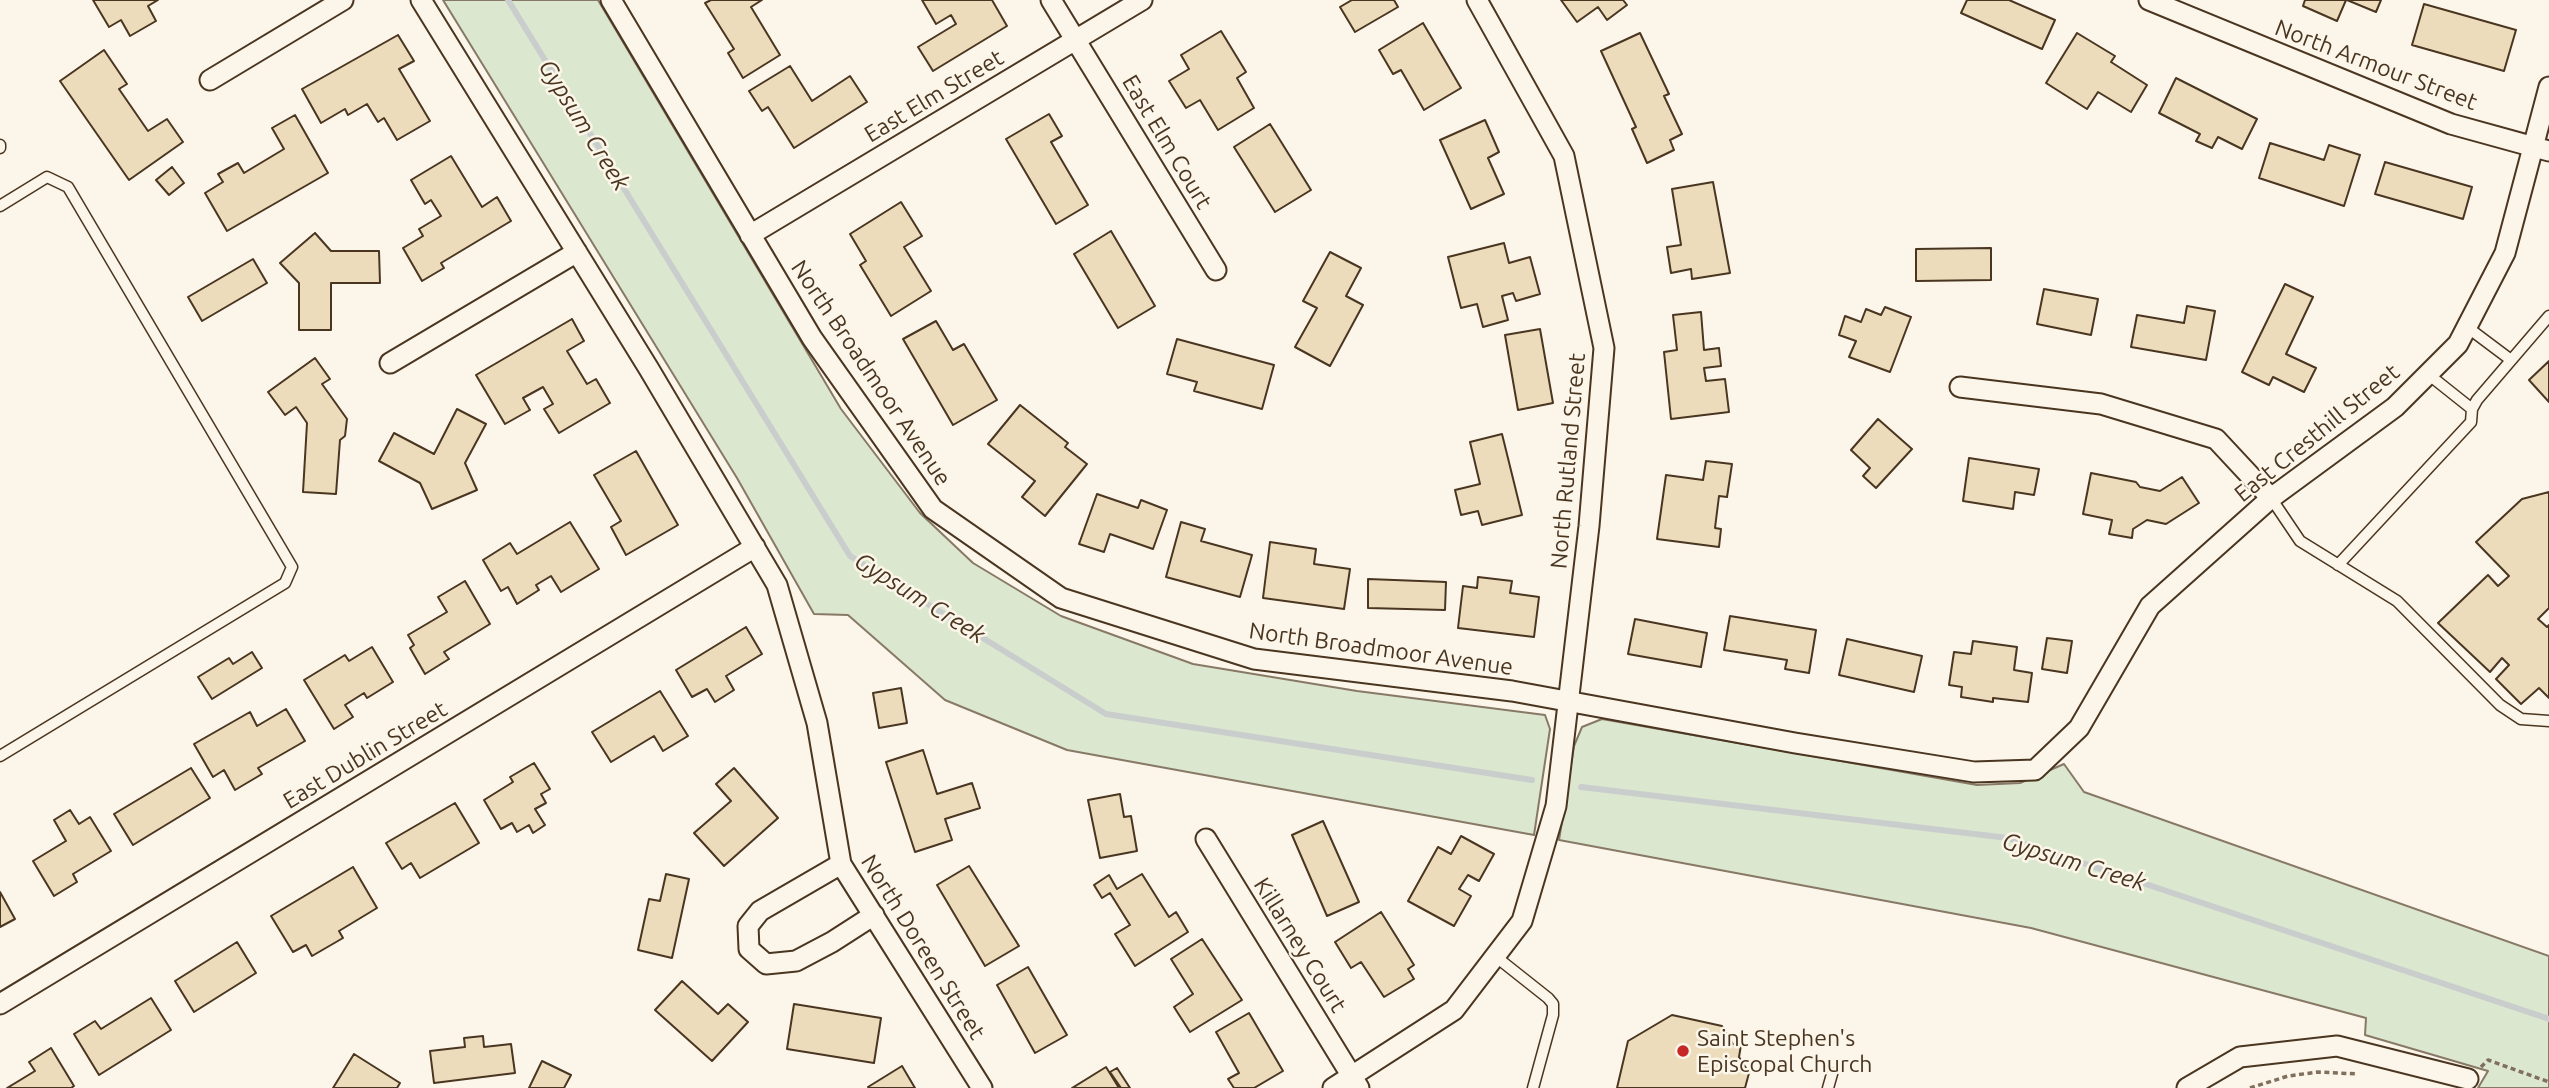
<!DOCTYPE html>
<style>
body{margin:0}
canvas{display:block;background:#fbf6e9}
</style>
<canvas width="2549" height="1088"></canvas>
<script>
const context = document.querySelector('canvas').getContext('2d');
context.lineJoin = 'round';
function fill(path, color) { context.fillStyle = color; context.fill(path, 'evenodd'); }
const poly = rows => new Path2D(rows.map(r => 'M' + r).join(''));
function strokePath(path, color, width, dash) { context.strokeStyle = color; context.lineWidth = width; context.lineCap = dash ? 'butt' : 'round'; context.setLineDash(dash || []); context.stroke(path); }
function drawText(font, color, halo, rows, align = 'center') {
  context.font = font + ' Ubuntu,sans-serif'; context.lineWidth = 5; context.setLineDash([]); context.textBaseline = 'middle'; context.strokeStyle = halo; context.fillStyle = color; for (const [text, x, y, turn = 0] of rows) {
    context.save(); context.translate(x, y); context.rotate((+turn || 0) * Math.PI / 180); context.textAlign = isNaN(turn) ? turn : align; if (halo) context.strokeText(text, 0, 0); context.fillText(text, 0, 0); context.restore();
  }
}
const green = poly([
 [443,0,598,0,841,409,920,513,973,563,1061,616,1193,664,1357,691,1545,715,1550,729,1534,835,1067,750,945,700,848,615,814,614,737,478,443,0],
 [1602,719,1977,785,2020,783,2064,764,2084,792,2549,956,2549,1088,2478,1088,2488,1071,2365,1035,2366,1018,2031,928,1559,840,1574,746,1582,727,1602,719]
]);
fill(green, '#dce7d0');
strokePath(green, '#887966', 2);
strokePath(poly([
 [508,0,850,556,1106,714,1532,780],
 [1581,787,2008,838,2549,1019]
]), '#c9cecd', 6);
const building = poly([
 [93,0,158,0,148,6,156,21,130,36,121,20,109,27,93,0],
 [711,0,762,0,751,7,780,55,743,78,728,53,734,49,705,3,711,0],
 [922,0,992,0,1007,26,933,71,918,47,956,24,951,15,936,24,922,0],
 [1352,0,1394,0,1398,7,1355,32,1340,7,1352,0],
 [1561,0,1623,0,1627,5,1607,20,1598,7,1577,22,1561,0],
 [1967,0,2009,0,2055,20,2042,49,1961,13,1967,0],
 [2305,0,2346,0,2337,21,2303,6,2305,0],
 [2347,0,2381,0,2376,12,2347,0],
 [2424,4,2516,30,2504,71,2412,45,2424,4],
 [1423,23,1461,88,1424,110,1401,70,1393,74,1379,50,1423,23],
 [1221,31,1246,72,1237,78,1254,108,1218,130,1200,100,1186,108,1169,81,1189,69,1181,55,1221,31],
 [1640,33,1669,94,1664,96,1682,134,1670,140,1674,150,1647,163,1632,129,1636,127,1601,51,1640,33],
 [2077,33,2115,56,2111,62,2147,85,2131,112,2098,92,2087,109,2046,83,2077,33],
 [398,35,414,61,399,69,430,121,397,140,384,118,378,122,367,104,348,115,345,109,321,123,302,89,398,35],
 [104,50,127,84,119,89,148,131,167,119,183,142,129,180,60,81,104,50],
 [790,66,812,101,850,76,867,102,794,148,768,107,762,111,749,91,790,66],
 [2176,78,2257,119,2242,149,2218,137,2212,148,2196,141,2200,134,2159,113,2176,78],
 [1049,114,1062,136,1051,142,1088,205,1056,224,1006,139,1049,114],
 [295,115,328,173,227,231,205,193,223,182,218,174,238,163,244,173,284,149,272,128,295,115],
 [1485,120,1499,152,1488,158,1504,194,1471,209,1440,140,1485,120],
 [1270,124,1311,190,1275,212,1234,147,1270,124],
 [2270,143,2324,160,2329,145,2360,155,2344,206,2259,178,2270,143],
 [451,156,482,207,497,197,511,221,441,263,444,268,422,281,403,248,423,236,419,229,441,216,431,200,425,204,411,180,451,156],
 [2385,162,2472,187,2463,219,2375,194,2385,162],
 [172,167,184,183,169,195,156,180,172,167],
 [1713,182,1730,273,1692,279,1691,269,1671,273,1667,247,1681,245,1672,189,1713,182],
 [901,202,922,236,904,247,931,291,891,316,860,265,866,261,850,234,901,202],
 [1111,231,1155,306,1118,328,1074,254,1111,231],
 [315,233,331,251,379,251,380,283,331,283,331,330,299,330,299,283,280,263,315,233],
 [1504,243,1509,263,1530,257,1540,294,1516,301,1513,293,1502,296,1508,320,1483,327,1477,304,1461,308,1448,257,1504,243],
 [1991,248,1991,280,1916,281,1916,249,1991,248],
 [1330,252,1361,268,1346,296,1363,305,1330,366,1295,347,1317,308,1303,301,1330,252],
 [253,259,267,283,202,321,188,297,253,259],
 [2285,284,2313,297,2286,354,2316,368,2304,392,2273,377,2269,385,2242,372,2285,284],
 [2044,289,2098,299,2091,335,2037,324,2044,289],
 [2187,306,2215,311,2206,360,2131,347,2137,315,2184,323,2187,306],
 [1885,307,1911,317,1890,372,1849,357,1856,341,1839,335,1845,316,1861,322,1866,309,1881,315,1885,307],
 [1701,312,1704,350,1719,348,1721,366,1704,368,1706,381,1725,379,1729,412,1671,419,1664,352,1677,350,1673,315,1701,312],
 [572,319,584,341,567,351,587,384,596,379,610,403,559,433,544,409,553,404,543,387,523,398,530,410,505,424,476,375,572,319],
 [936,321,953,350,964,344,997,400,953,425,903,339,936,321],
 [1540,329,1553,403,1518,410,1505,335,1540,329],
 [1177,339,1274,365,1262,409,1194,391,1197,382,1167,374,1177,339],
 [315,358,330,379,322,384,347,419,345,436,340,440,336,494,303,492,307,423,296,407,285,415,268,392,315,358],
 [2549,361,2549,402,2529,380,2549,361],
 [1020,405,1068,443,1065,447,1087,464,1045,516,1022,497,1035,481,988,444,1020,405],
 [457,409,486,424,465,463,477,490,432,509,420,483,379,461,394,433,434,454,457,409],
 [1878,419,1912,449,1876,488,1863,476,1870,468,1851,450,1878,419],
 [1502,434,1522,515,1482,525,1478,511,1461,515,1455,490,1480,484,1470,442,1502,434],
 [636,451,678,525,626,555,611,527,621,521,594,475,636,451],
 [1969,458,2039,469,2034,495,2015,492,2013,509,1963,501,1969,458],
 [1706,461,1732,464,1727,497,1719,496,1715,528,1721,529,1719,547,1657,539,1666,475,1703,480,1706,461],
 [2091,473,2136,482,2140,487,2160,491,2182,477,2199,503,2166,524,2147,520,2133,529,2132,538,2109,534,2112,520,2083,514,2091,473],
 [2549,492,2549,608,2538,619,2547,627,2549,625,2549,698,2539,688,2521,704,2496,679,2509,665,2502,658,2490,672,2438,623,2488,575,2498,586,2509,576,2476,542,2522,499,2549,492],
 [1097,494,1138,508,1141,500,1167,510,1153,549,1110,534,1104,552,1079,544,1097,494],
 [570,522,599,569,561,592,551,576,536,585,539,590,517,604,508,587,501,591,483,560,510,543,517,554,570,522],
 [1181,522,1205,529,1201,541,1252,555,1240,597,1166,577,1181,522],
 [1270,542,1316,549,1314,564,1350,569,1344,609,1263,598,1270,542],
 [1478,577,1512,581,1510,593,1539,597,1534,637,1458,628,1463,586,1477,588,1478,577],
 [1368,579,1446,582,1445,610,1368,608,1368,579],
 [465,581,490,624,444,652,449,659,425,674,410,648,414,645,408,635,447,612,438,597,465,581],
 [1730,616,1816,630,1809,673,1785,669,1787,660,1724,650,1730,616],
 [1635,619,1707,633,1701,667,1628,654,1635,619],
 [746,627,762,654,726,676,734,690,715,702,707,689,692,697,676,670,746,627],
 [2047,638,2072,641,2067,673,2042,669,2047,638],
 [1847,639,1922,656,1914,692,1839,675,1847,639],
 [1973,641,2017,647,2014,670,2032,673,2028,702,1993,698,1993,702,1961,697,1962,687,1949,685,1954,652,1971,654,1973,641],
 [372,647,393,682,367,698,364,693,345,705,353,717,334,729,304,680,345,655,349,661,372,647],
 [252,652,262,668,212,699,198,677,229,658,233,664,252,652],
 [901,688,907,723,879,728,873,693,901,688],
 [660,691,688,736,663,751,654,736,611,762,592,732,660,691],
 [286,709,305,741,258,768,262,774,235,790,224,770,213,777,194,744,250,712,257,726,286,709],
 [923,750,937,794,972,783,980,808,945,819,952,840,915,852,886,762,923,750],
 [534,763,550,789,541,794,546,803,535,809,545,825,533,833,529,825,517,832,512,823,501,829,484,800,513,782,510,777,534,763],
 [191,768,210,798,133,845,114,814,191,768],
 [734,768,778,818,724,866,694,833,731,801,716,784,734,768],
 [1120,794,1124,817,1131,816,1137,851,1100,858,1088,800,1120,794],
 [455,803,479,843,420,878,411,863,402,869,386,843,455,803],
 [70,810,79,824,90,817,111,851,73,874,77,882,54,896,33,861,66,841,54,820,70,810],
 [1323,821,1359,902,1327,916,1292,835,1323,821],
 [1461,836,1494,854,1479,881,1468,875,1459,889,1471,896,1454,926,1408,901,1438,847,1451,854,1461,836],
 [969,866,1019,946,985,966,937,885,969,866],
 [353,867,377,908,339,931,343,938,312,956,306,945,293,952,271,916,353,867],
 [666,874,689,879,672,958,638,950,649,899,660,901,666,874],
 [1142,874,1169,917,1176,912,1188,932,1135,966,1115,934,1130,925,1110,893,1102,898,1094,885,1109,875,1117,889,1142,874],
 [0,892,15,919,0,927,0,892],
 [1381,912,1414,965,1408,969,1414,979,1384,997,1361,962,1351,968,1335,942,1381,912],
 [1202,939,1242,1000,1190,1032,1174,1007,1193,994,1171,959,1202,939],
 [237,942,256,973,194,1012,175,981,237,942],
 [1028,967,1067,1035,1035,1053,997,985,1028,967],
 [682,981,718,1014,728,1004,748,1022,712,1061,655,1010,682,981],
 [151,998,171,1030,99,1075,74,1034,95,1021,101,1029,151,998],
 [794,1004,881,1018,874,1063,787,1049,794,1004],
 [1249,1013,1283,1071,1254,1088,1234,1088,1228,1079,1239,1073,1216,1032,1249,1013],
 [1672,1015,1722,1026,1733,1044,1741,1045,1739,1057,1749,1073,1745,1088,1617,1088,1628,1041,1672,1015],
 [483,1036,484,1047,511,1044,515,1073,434,1083,430,1051,465,1047,464,1038,483,1036],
 [51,1048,74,1086,71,1088,7,1088,35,1071,29,1062,51,1048],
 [354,1054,400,1083,397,1088,333,1088,354,1054],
 [542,1061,571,1075,564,1088,529,1088,542,1061],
 [902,1066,915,1088,869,1088,868,1087,902,1066],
 [1106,1067,1119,1088,1072,1088,1106,1067],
 [1117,1068,1130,1088,1121,1088,1110,1072,1117,1068]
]);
fill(building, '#ecdcbc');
strokePath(building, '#4a3520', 2);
const service = poly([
 [0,145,0,148],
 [0,206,47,177,68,187,292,567,285,583,0,756],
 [2467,327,2511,360],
 [2428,374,2472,409],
 [2271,498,2300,541,2397,601,2500,705,2521,719,2549,721],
 [2338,565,2471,422,2472,409,2477,400,2549,316],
 [1495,956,1548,998,1553,1004,1553,1015,1533,1088],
 [1828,1088,1832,1074]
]);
const minor = poly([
 [421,0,649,369,777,585,817,723,841,864,982,1088],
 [611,0,812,338,933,509,1061,598,1254,659,1512,691,1795,743,1974,772,2035,770,2079,728,2150,606,2271,498,2395,407,2458,344,2505,253,2549,87],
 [1051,0,1216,270],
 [2149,0,2451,124,2549,151],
 [210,80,343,0],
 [750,235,1142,0],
 [390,363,577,252],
 [1960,387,2101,404,2216,439,2271,498],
 [1206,839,1359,1088],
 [841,864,760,911,748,926,749,949,766,964,796,961,832,942,874,915],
 [0,1004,755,547],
 [1333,1088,1454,1010,1522,921,1556,806,1589,526,1604,348,1564,156,1477,0],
 [2187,1088,2240,1057,2337,1046,2468,1079]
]);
strokePath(service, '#4a3520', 13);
strokePath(minor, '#4a3520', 23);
strokePath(poly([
 [2481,1067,2488,1060,2549,1082],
 [2250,1088,2288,1076,2318,1072,2358,1074]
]), '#7f6f5c', 3.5, [5, 3.5]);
strokePath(service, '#fbf6e9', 10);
strokePath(minor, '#fbf6e9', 19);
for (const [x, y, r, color] of [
 [1683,1051,7,"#c62828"]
]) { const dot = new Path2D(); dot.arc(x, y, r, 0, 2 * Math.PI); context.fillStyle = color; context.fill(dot); strokePath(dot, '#fbf6e9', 2.5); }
drawText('23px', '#4a3520', '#fbf6e9', [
 ["North Armour Street",2376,65,21],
 ["East Elm Street",934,96,-31],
 ["East Elm Court",1167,142,59],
 ["North Broadmoor Avenue",871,373,56],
 ["East Cresthill Street",2317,433,-39],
 ["North Rutland Street",1568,461,-85],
 ["North Broadmoor Avenue",1381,649,8],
 ["East Dublin Street",365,755,-31],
 ["Killarney Court",1300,945,58],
 ["North Doreen Street",923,947,58]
]);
drawText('23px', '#4a3520', '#fbf6e9', [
 ["Saint Stephen's",1697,1038],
 ["Episcopal Church",1697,1064]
], 'left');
drawText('italic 24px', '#4a3520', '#fbf6e9', [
 ["Gypsum Creek",584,125,58],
 ["Gypsum Creek",920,598,32],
 ["Gypsum Creek",2074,862,17]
]);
</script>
